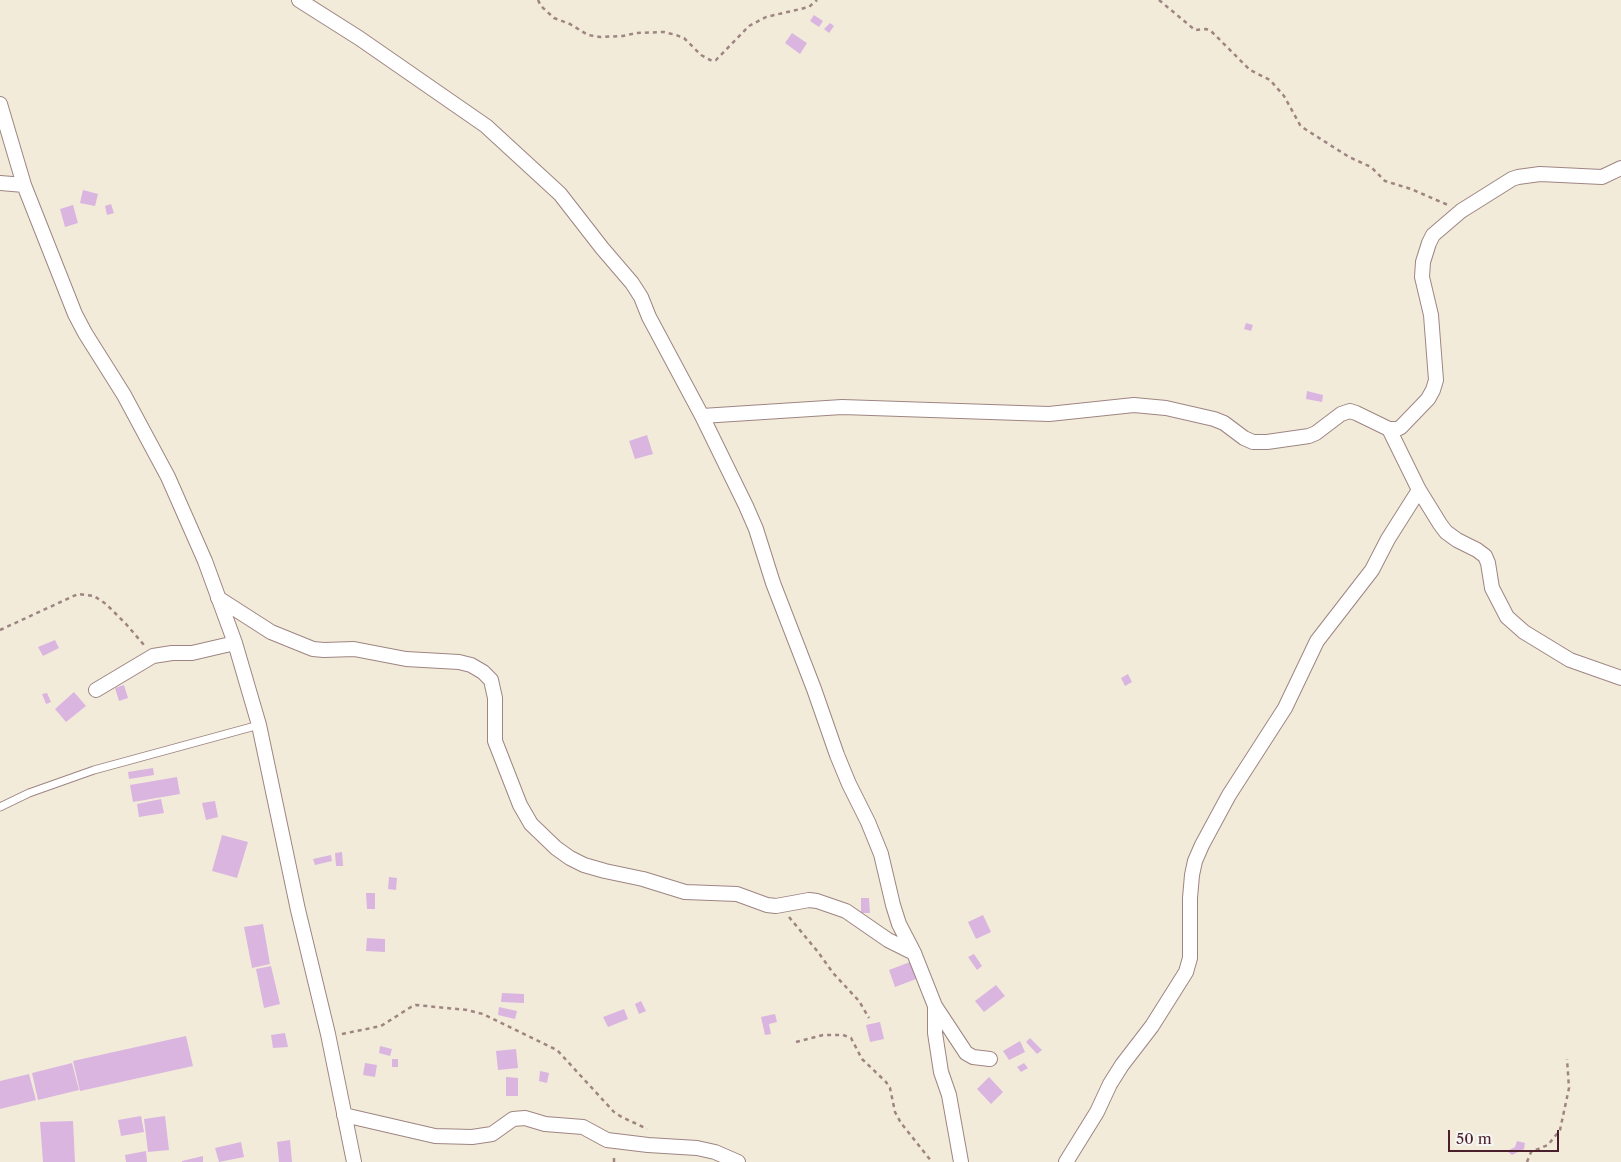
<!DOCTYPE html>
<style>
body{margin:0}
#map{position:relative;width:1621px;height:1162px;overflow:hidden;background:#f3ebda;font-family:"Libre Caslon Text",serif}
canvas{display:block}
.scale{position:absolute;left:1448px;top:1130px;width:111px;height:22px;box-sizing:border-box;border:2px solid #4a1f2b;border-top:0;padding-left:6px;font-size:15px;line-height:18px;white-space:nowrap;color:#4a1f2b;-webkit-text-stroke:4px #f6f6f2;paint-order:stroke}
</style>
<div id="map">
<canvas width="1621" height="1162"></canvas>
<div class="scale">50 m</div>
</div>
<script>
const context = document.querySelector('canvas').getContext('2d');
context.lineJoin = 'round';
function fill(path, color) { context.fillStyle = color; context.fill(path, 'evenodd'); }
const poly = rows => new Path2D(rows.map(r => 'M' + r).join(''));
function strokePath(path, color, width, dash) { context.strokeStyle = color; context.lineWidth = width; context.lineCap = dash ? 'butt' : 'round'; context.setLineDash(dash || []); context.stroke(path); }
fill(poly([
 [814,15,823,21,819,27,810,21],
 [830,23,834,26,829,33,824,29],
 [792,33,807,43,800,54,785,43],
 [83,190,98,194,95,206,80,203],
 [111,204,114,213,107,215,105,206],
 [73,205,78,223,65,227,60,209],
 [1246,323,1253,325,1251,331,1244,329],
 [1307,391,1323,395,1322,402,1306,399],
 [647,435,653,454,635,459,629,441],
 [55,640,59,648,43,656,38,647],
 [1128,674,1132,682,1125,686,1121,678],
 [124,685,128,698,119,701,115,688],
 [74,692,86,706,66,722,55,709],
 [47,693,51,702,46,704,42,694],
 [153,768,154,775,129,779,128,772],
 [177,777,180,794,133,802,130,785],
 [161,799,164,813,139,817,137,804],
 [215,801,218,817,206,820,202,803],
 [222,835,248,842,237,878,212,871],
 [342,852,343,866,336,866,335,853],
 [331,855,332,861,315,865,313,859],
 [389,877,397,878,396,890,388,889],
 [366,893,375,893,375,909,367,909],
 [861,898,869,898,870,913,861,913],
 [983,915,991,932,976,939,968,922],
 [263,924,270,964,252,968,244,927],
 [367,938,385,939,385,952,366,951],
 [974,954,982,966,977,970,968,957],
 [910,962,916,979,895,987,889,970],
 [271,966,280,1004,264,1008,256,969],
 [996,985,1005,996,984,1012,975,1001],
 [502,993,524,994,524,1003,501,1002],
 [641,1001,646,1011,639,1014,635,1004],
 [499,1007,517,1011,515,1019,498,1015],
 [624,1009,628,1019,608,1027,603,1017],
 [775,1014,777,1022,769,1024,771,1034,765,1035,761,1017],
 [880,1022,884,1039,870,1042,866,1025],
 [285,1033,288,1047,273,1048,271,1035],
 [186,1036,193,1066,80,1091,73,1061],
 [1030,1038,1042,1050,1037,1054,1026,1042],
 [1020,1041,1025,1052,1009,1060,1003,1051],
 [380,1046,392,1049,390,1056,379,1053],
 [516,1049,518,1068,498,1070,496,1051],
 [392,1059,398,1059,398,1067,392,1067],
 [72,1063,79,1090,38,1100,32,1073],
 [365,1063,377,1065,375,1077,363,1075],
 [1024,1063,1028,1068,1021,1072,1017,1067],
 [540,1071,549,1073,547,1083,539,1081],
 [29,1074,36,1100,0,1109,0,1081],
 [506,1077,518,1078,518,1096,506,1096],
 [989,1077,1003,1092,991,1104,977,1089],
 [141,1116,144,1132,121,1136,118,1120],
 [165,1116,169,1150,148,1152,144,1119],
 [73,1121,75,1162,43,1162,40,1122],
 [290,1140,292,1162,279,1162,277,1142],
 [1517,1141,1525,1143,1524,1149,1512,1155,1507,1151,1515,1147],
 [241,1142,244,1157,219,1162,215,1148],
 [146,1151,147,1162,126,1162,125,1155],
 [203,1156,203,1162,182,1162,182,1161]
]), '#d9b5e0');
const lane = poly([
 [0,807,29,793,94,770,259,725]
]);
const street = poly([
 [299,0,359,38,486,126,560,194,602,248,632,283,641,297,649,317,702,416,746,506,756,529,773,583,814,689,837,755,849,784,868,822,881,854,893,905,899,924,914,953,935,1006,935,1033,941,1072,949,1095,961,1162],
 [0,104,24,185,75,314,85,333,124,395,168,477,205,561,235,643,259,725,298,910,328,1034,354,1162],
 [0,183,24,185],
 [702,416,842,407,1049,414,1134,405,1166,408,1214,419,1224,423,1244,438,1253,442,1267,442,1309,436,1316,433,1341,414,1350,411,1356,413,1389,429,1397,429,1401,427,1428,399,1433,390,1436,380,1431,315,1422,277,1423,262,1429,243,1433,235,1461,211,1512,179,1518,177,1540,174,1602,177,1621,168],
 [1389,429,1419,490,1440,524,1446,532,1457,540,1477,550,1485,556,1488,563,1492,588,1507,617,1524,632,1570,660,1621,678],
 [218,598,271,632,313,649,324,650,354,649,406,659,459,662,471,665,483,672,491,680,495,698,495,741,520,805,531,824,556,848,570,858,584,865,605,871,643,879,685,892,737,894,767,905,776,906,809,900,817,901,846,911,888,940,914,953],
 [96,690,153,656,172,653,192,653,235,643],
 [935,1006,966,1053,973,1057,990,1059],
 [344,1115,435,1136,472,1137,492,1134,513,1119,525,1118,545,1124,583,1127,607,1140,648,1145,697,1148,715,1152,738,1162],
 [1066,1162,1097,1112,1110,1084,1122,1065,1152,1026,1186,972,1190,958,1190,898,1192,875,1195,861,1202,845,1229,795,1285,708,1317,641,1372,570,1388,539,1419,490]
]);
strokePath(lane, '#9e8582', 9);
strokePath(street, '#9e8582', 16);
strokePath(poly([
 [538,0,541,6,554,18,570,24,588,35,600,37,623,36,636,33,664,32,676,35,684,38,701,55,712,61,716,60,749,26,766,17,809,7,817,0],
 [1159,0,1195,30,1206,29,1211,31,1250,70,1270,80,1284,96,1300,125,1305,129,1349,157,1371,167,1385,181,1411,189,1448,205],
 [0,630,78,594,94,596,106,604,126,624,144,645],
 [789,917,818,952,833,973,859,1001,869,1018],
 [342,1034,381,1026,411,1007,416,1005,467,1010,483,1014,557,1050,614,1112,620,1116,647,1129],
 [796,1042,823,1035,843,1035,851,1038,862,1059,886,1082,890,1088,895,1112,901,1123,932,1162],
 [614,1162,614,1154],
 [1527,1162,1531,1152,1548,1145,1560,1130,1569,1088,1567,1059]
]), '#9e8582', 2.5, [4, 4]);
strokePath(lane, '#fff', 7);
strokePath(street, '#fff', 14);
</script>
